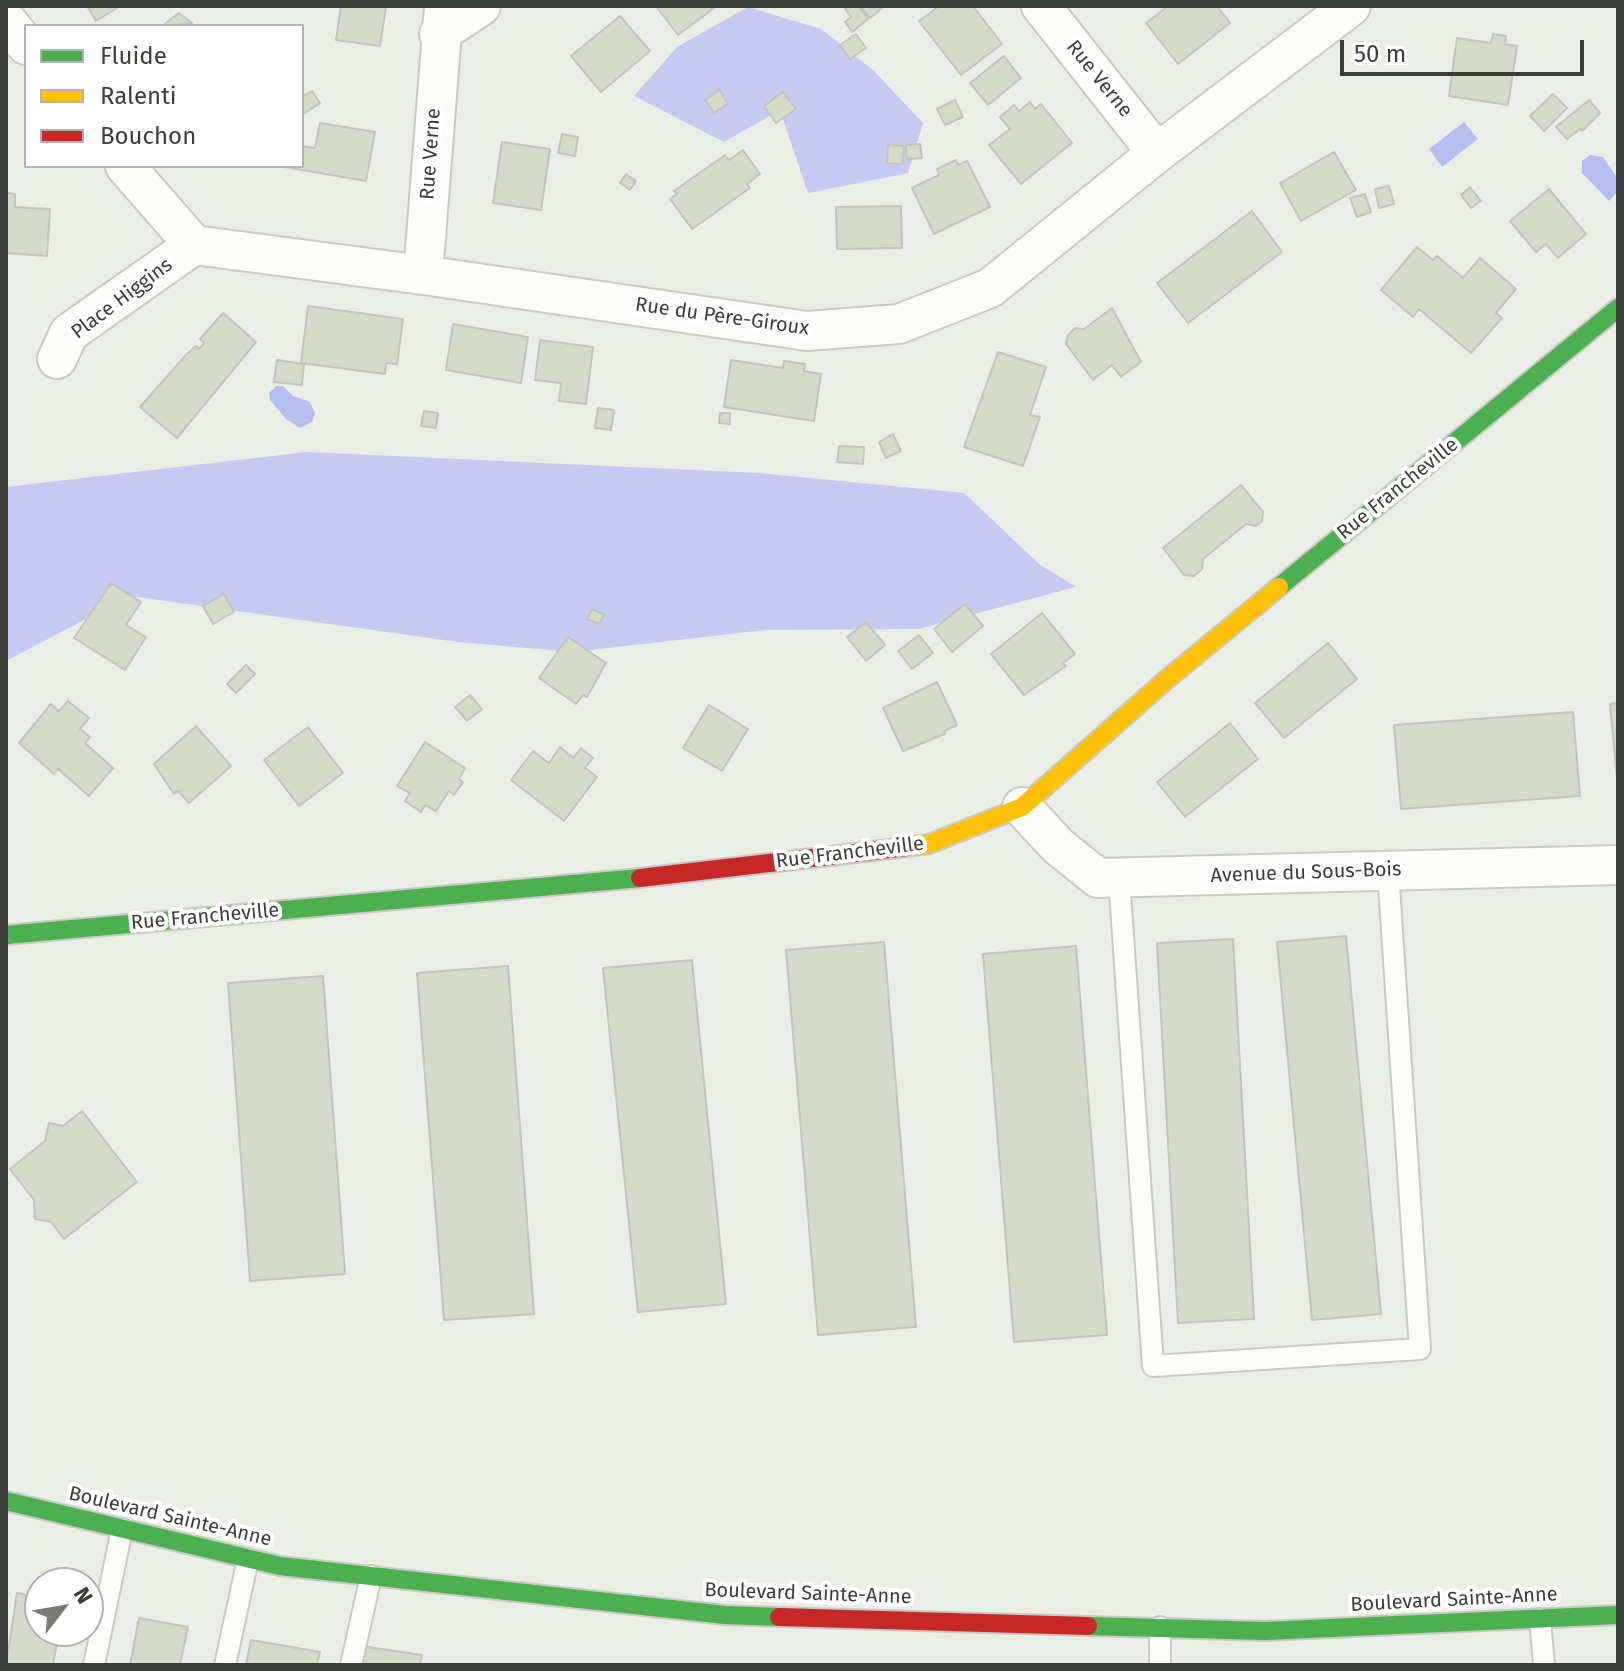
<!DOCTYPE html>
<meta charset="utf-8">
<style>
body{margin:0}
#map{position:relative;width:1624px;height:1671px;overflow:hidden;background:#ebeee6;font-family:"Fira Sans",sans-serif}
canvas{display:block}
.frame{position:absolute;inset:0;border:8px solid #3b3e38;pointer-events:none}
.legend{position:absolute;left:24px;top:24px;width:280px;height:144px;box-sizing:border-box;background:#fff;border:2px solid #b1b2af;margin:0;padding:10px 14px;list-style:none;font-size:24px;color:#3b3e38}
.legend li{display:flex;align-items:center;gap:16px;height:40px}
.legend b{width:40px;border:2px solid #b1b2af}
.north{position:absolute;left:24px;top:1567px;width:80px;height:80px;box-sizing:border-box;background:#fff;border:2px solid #b1b2af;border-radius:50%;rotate:59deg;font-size:22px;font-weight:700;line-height:32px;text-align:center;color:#3b3e38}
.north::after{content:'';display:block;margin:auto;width:28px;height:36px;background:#797c75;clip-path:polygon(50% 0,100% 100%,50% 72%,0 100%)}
.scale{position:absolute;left:1340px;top:40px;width:244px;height:36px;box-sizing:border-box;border:4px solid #3b3e38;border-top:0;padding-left:10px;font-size:24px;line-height:28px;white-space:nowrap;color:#3b3e38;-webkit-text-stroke:6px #fff;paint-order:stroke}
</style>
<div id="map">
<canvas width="1624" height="1671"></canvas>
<div class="frame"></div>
<ul class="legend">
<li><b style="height:10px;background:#4caf50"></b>Fluide</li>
<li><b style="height:10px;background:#ffc107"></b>Ralenti</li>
<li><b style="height:10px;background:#c62828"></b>Bouchon</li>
</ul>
<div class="north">N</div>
<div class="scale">50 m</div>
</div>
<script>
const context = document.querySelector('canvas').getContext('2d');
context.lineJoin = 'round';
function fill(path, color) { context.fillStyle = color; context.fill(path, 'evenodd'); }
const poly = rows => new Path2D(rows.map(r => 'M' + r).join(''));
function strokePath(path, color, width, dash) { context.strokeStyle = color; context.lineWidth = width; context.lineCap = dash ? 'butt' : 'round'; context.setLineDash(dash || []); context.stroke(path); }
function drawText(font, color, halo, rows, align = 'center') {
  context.font = font + ' "Fira Sans",sans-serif'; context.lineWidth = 8; context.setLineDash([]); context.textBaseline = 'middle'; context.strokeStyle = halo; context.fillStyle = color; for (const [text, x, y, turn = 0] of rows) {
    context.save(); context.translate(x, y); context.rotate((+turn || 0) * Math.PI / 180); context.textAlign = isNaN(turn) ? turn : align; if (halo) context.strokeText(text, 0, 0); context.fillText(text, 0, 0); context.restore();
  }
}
fill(poly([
 [748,7,821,29,873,70,923,123,908,173,808,193,780,110,724,142,634,96,677,47],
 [307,452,759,473,964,493,1039,564,1076,587,918,629,765,630,573,652,458,642,130,596,6,661,6,487]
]), '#c4caf0');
fill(poly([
 [1464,122,1478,139,1442,167,1429,149],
 [1590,155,1603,157,1618,179,1618,191,1609,201,1582,173,1582,161],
 [276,386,283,386,293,396,310,402,315,413,312,422,300,428,286,419,270,400,269,393]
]), '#b6bef0');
const building = poly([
 [87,6,120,6,96,21,87,6],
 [341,6,386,6,380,46,336,40,341,6],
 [656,6,717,6,678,35,656,6],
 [849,6,858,6,868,19,852,32,845,22,851,17,845,9,849,6],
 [860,6,880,6,882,8,870,18,860,6],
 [939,6,973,6,1002,44,961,75,919,21,939,6],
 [1168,6,1217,6,1230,23,1178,64,1146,23,1168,6],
 [179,13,192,23,162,26,179,13],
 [620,16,650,51,601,92,571,56,620,16],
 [856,34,866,48,850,59,840,45,856,34],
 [1493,34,1506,36,1505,44,1517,46,1508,105,1449,96,1457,38,1491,43,1493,34],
 [1004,56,1021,78,988,105,970,83,1004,56],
 [719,90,728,103,714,113,705,100,719,90],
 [312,91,320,103,302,115,302,97,312,91],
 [783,92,796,109,776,123,764,106,783,92],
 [1553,94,1567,108,1544,131,1530,116,1553,94],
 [955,100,963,117,945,125,937,109,955,100],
 [1589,100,1600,113,1582,131,1580,129,1567,139,1556,127,1589,100],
 [1030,102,1035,109,1041,104,1072,143,1021,184,989,145,1010,129,1000,117,1014,105,1019,111,1030,102],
 [320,123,375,132,366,181,279,166,302,166,302,146,315,148,320,123],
 [562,134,578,137,575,156,558,153,562,134],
 [502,142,550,149,541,210,493,203,502,142],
 [920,144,922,158,907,159,906,145,920,144],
 [888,145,904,146,903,164,887,163,888,145],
 [743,150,760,174,747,184,750,188,692,229,670,199,677,194,674,191,725,155,729,160,743,150],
 [1334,152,1356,190,1301,221,1280,183,1334,152],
 [956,160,958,165,967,161,990,207,934,234,912,188,939,175,937,169,956,160],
 [626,174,636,181,630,190,620,183,626,174],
 [1389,186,1394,204,1379,208,1375,189,1389,186],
 [1470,187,1481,201,1471,208,1461,195,1470,187],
 [1549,189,1586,234,1558,258,1546,244,1536,252,1510,221,1549,189],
 [6,193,15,194,15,207,50,209,47,256,6,253,6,193],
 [1365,194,1371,212,1357,217,1350,198,1365,194],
 [901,206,902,248,837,249,836,207,901,206],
 [1252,211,1282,252,1188,323,1157,283,1252,211],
 [1417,247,1433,260,1437,256,1463,278,1480,258,1516,289,1496,313,1502,318,1471,353,1419,309,1413,317,1381,290,1417,247],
 [308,306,403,319,397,364,386,363,385,374,301,363,308,306],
 [1112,308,1141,362,1121,377,1112,365,1093,380,1066,344,1068,335,1075,328,1084,329,1112,308],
 [223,313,256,342,177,438,140,407,186,355,196,346,199,349,204,343,200,339,223,313],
 [453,324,528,337,521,383,446,370,453,324],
 [540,340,593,347,586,404,559,401,561,383,535,380,540,340],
 [998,352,1046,367,1030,415,1040,417,1023,466,964,447,998,352],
 [277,360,304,364,302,385,274,382,277,360],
 [731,360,783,368,784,361,805,364,804,371,821,374,814,421,724,407,731,360],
 [598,408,614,410,611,430,595,428,598,408],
 [424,411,438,413,436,428,421,426,424,411],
 [720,413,730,413,730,424,719,423,720,413],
 [893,434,901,451,886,458,879,442,893,434],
 [839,446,864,447,863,464,837,462,839,446],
 [1241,485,1263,512,1262,521,1256,526,1246,524,1203,559,1202,569,1194,576,1184,575,1163,548,1241,485],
 [111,583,141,602,126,625,146,637,125,670,74,638,111,583],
 [224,594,234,612,213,624,203,606,224,594],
 [965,604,983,626,952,652,934,629,965,604],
 [592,609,604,615,599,624,587,619,592,609],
 [1042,613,1075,654,1063,663,1066,666,1024,695,991,654,1042,613],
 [866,622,885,645,866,661,847,637,866,622],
 [919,635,933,653,912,669,898,651,919,635],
 [568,637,606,663,587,697,583,695,576,704,539,678,568,637],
 [1328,643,1357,679,1284,738,1255,703,1328,643],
 [246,665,255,674,236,693,227,684,246,665],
 [937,682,957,725,944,731,945,734,903,751,883,708,937,682],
 [470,695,482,709,467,721,455,707,470,695],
 [68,701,89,718,80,729,90,737,85,743,113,768,89,796,58,769,54,774,19,743,51,704,59,711,68,701],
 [1618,703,1618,789,1610,704,1618,703],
 [709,705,748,729,722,771,683,748,709,705],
 [1573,712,1580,796,1401,809,1394,725,1573,712],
 [1230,723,1258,759,1185,817,1157,782,1230,723],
 [196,726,231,766,189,803,178,791,174,794,154,764,196,726],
 [308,727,343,773,299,806,264,760,308,727],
 [425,742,465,768,459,779,463,782,454,795,449,791,436,811,425,805,421,812,405,801,410,793,397,786,425,742],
 [560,747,573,758,581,748,593,758,585,768,597,777,564,821,511,780,533,751,549,763,560,747],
 [1346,936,1381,1314,1312,1320,1277,942,1346,936],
 [1233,939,1254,1319,1178,1323,1157,943,1233,939],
 [884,942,916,1327,818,1335,786,950,884,942],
 [1076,946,1107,1335,1014,1342,983,954,1076,946],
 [692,960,726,1304,638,1312,603,968,692,960],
 [508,966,534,1314,444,1320,417,973,508,966],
 [323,976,345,1274,250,1281,228,983,323,976],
 [82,1111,137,1182,64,1239,51,1222,35,1219,34,1200,10,1169,45,1141,49,1123,63,1126,82,1111],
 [17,1593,40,1598,40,1631,59,1631,53,1665,6,1665,17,1593],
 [139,1618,188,1627,180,1665,130,1665,139,1618],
 [251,1640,320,1652,317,1665,246,1665,251,1640],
 [361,1646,422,1655,420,1665,357,1665,361,1646]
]);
fill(building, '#d5dbc8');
strokePath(building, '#c2c4be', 2);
const lane = poly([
 [1119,878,1153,1366,1420,1349,1388,871],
 [1540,1619,1544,1665],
 [94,1665,122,1529],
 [225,1665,248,1559],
 [351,1665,371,1576],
 [1160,1665,1160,1627]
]);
const street = poly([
 [1041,6,1157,153],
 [6,20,26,45],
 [439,34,481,6],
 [125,166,194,245,423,275,807,331,899,324,990,288,1157,153,1351,6],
 [423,275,444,6],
 [57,359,69,333,194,245],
 [1022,807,1058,846,1098,878,1618,865]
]);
const fast = poly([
 [1279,587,1618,308],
 [6,935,640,878],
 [6,1501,280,1566,725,1615,779,1617],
 [1088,1626,1265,1631,1618,1615]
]);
const slow = poly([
 [907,847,929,844,1022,807,1166,680,1279,587]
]);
const jam = poly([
 [640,878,907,847],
 [779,1617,1088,1626]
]);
strokePath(lane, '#c8cbc4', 24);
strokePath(street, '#c8cbc4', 42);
strokePath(fast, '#c8cbc4', 22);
strokePath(slow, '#c8cbc4', 22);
strokePath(jam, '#c8cbc4', 22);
strokePath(lane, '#fcfcfb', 20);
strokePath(street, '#fcfcfb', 38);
strokePath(fast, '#4caf50', 18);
strokePath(slow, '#ffc107', 18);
strokePath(jam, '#c62828', 18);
drawText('20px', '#3b3e38', '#fff', [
 ["Rue Verne",1099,79,51],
 ["Rue Verne",431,154,-86],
 ["Place Higgins",122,299,-37],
 ["Rue du Père-Giroux",722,317,8],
 ["Rue Francheville",1398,489,-39],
 ["Rue Francheville",850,853,-7],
 ["Avenue du Sous-Bois",1306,873,-2],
 ["Rue Francheville",205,917,-5],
 ["Boulevard Sainte-Anne",170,1517,13],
 ["Boulevard Sainte-Anne",808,1594,2],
 ["Boulevard Sainte-Anne",1454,1600,-3]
]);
</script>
